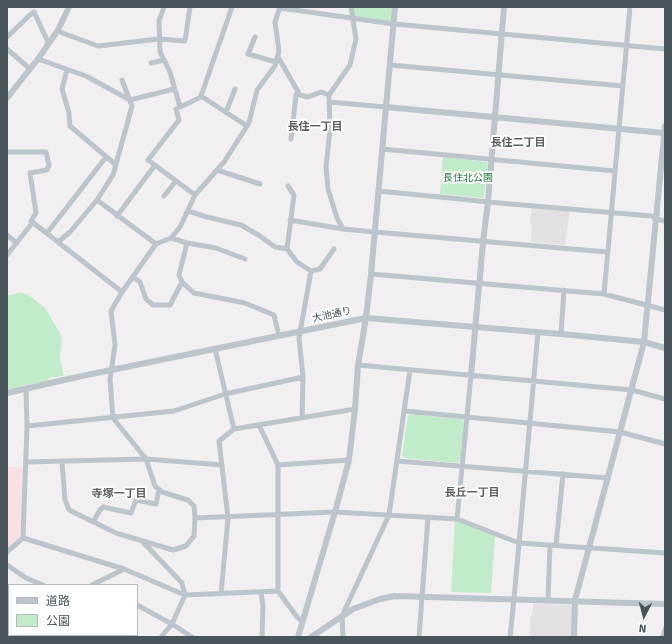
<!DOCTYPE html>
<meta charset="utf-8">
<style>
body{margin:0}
#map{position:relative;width:672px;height:644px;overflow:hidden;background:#f1efef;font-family:Signika,"Noto Sans JP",sans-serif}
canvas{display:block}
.frame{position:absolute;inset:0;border:8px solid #48555b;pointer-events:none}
.legend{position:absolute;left:8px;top:584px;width:130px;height:52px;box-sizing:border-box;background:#fff;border:1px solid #b6bbbd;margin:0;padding:5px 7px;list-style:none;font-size:12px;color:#48555b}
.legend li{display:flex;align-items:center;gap:8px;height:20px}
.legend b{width:20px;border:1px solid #b6bbbd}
.north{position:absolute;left:624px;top:596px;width:40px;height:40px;-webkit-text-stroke:3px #fff;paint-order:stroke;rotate:186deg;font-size:11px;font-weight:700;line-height:16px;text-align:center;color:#48555b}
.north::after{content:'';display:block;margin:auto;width:14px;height:18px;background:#48555b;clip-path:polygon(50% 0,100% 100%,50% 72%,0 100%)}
</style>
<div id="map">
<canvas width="672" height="644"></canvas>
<div class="frame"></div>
<ul class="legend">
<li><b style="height:5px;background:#bbc5cb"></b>道路</li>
<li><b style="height:11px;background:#c0ecca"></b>公園</li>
</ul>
<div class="north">N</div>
</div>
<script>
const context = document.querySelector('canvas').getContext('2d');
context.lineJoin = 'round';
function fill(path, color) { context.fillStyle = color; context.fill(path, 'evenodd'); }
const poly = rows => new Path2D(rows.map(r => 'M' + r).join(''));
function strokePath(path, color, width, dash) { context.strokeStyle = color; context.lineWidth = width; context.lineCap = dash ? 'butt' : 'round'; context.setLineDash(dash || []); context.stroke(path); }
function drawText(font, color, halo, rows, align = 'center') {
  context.font = font + ' Signika,"Noto Sans JP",sans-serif'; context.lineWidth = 4; context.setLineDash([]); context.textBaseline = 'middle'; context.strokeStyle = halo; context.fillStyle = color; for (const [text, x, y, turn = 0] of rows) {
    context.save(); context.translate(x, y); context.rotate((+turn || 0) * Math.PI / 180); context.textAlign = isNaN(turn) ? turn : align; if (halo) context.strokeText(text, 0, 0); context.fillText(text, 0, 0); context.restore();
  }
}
fill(poly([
 [532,207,570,210,565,245,531,242,532,225,530,224],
 [533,604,570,605,573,609,572,637,530,637,530,618,533,612]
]), '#e2e0e0');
fill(poly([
 [7,467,23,468,22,535,20,538,7,550]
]), '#f9e0e2');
fill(poly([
 [351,7,395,7,394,24,352,18],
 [443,157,486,162,488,164,484,197,483,198,440,194],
 [20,292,30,296,46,309,62,337,60,359,64,376,48,378,49,381,47,382,44,381,40,383,35,383,34,384,24,385,18,388,14,388,12,390,8,388,7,391,7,296],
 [411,414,460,419,464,421,460,461,457,463,405,458,402,456,408,416],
 [455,520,495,536,491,593,451,592]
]), '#c0ecca');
strokePath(poly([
 [164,7,159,21,160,52,170,72,180,107],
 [280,8,394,24,665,49],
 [57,31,98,46,159,39,185,41,190,7],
 [7,37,30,15,34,12,49,44],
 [255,37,248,54,276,62],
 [7,49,30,69],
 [278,57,300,95,308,97,321,92,329,95,330,130,326,167,328,189,337,218,343,229],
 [38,59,86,76,130,100,174,89],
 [151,63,164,60],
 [390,65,623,86],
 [67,70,62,89,69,113,70,126,116,165],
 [329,95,350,65,356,39,351,7],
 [201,96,247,126],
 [329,102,386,107],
 [226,112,235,89],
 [291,139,296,95,298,91],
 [382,149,615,171],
 [7,152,46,152,49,165,47,170,30,173,36,213,31,221,122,292],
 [217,170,260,184],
 [378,191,440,197,488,202,651,216,660,220,665,221],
 [195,195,148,160,179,120,176,109,199,98,201,96,232,7],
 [164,196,176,181],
 [97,200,113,175,132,106,122,80],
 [188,211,207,217,241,225,260,236,275,247,287,249,297,262,311,271,320,269,334,249],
 [117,216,155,165],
 [290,220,343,229,375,232,607,252],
 [47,233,106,157],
 [7,235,17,243],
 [171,238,187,243,216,248,245,259],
 [58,242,70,232,97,200,156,244],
 [187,243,179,275,182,282,194,293,245,303,274,315,279,336],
 [287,249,294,195,288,186],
 [7,255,33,222],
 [371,274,604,294,665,310],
 [133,277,140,282,146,299,153,305,170,305,182,282],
 [604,294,630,7],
 [561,334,564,290],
 [215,349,234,429],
 [358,365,632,390,665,399],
 [405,411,620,432,665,444],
 [302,418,303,377,299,338,311,271],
 [259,425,278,465,278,591,297,617,302,621],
 [27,426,174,411,225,394,303,377],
 [397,461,608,478],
 [26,462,146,459,222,465],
 [62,462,65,500,69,510,116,533,173,550,186,546,194,536,195,518,194,506,188,500,162,492,155,486,146,459,113,418,110,379,115,345,111,311,122,292,156,244,171,238,180,227,195,195,224,162,249,123,257,90,275,66,279,51,275,22,280,7],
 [278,465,349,460],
 [195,518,335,512,457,519,519,543,665,553],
 [457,519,471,375],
 [93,522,100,510,103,507,131,513,136,500,156,504,159,490],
 [23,538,124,569,185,595,278,591],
 [143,542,182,583,185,595,172,624,161,637],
 [556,545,563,474],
 [7,552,23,538,27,426,26,389],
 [7,565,26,578,43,585],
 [92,585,124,569],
 [261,592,263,606,262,637],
 [221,594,228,518,219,441,234,429,355,409],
 [548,600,550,545],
 [137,605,172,624,192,637],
 [115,635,117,637],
 [71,637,72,635],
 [343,637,342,616,389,515,410,370],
 [419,637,428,517],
 [510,637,514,599,538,332],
 [663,637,665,629]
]), '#bbc5cb', 5);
strokePath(poly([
 [7,98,38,59,58,30,69,7],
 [386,107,664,133],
 [471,375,483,242,488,202,504,7],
 [7,393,77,377,366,318,561,334,644,342,665,348],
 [7,604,9,605],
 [56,635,58,637],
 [298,637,335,512,349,460,355,409,358,365,366,318,371,274,395,7],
 [311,637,353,609,380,599,395,596,665,604],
 [574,637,575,600,644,342,665,126]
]), '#bbc5cb', 6);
drawText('10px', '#1d783c', '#fff', [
 ["長住北公園",468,178]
]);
drawText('10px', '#48555b', '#fff', [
 ["大池通り",332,315,-12]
]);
drawText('bold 11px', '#5c6063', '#fff', [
 ["長住一丁目",315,127],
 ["長住二丁目",518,143],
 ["長丘一丁目",472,493],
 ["寺塚一丁目",119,494]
]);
</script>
